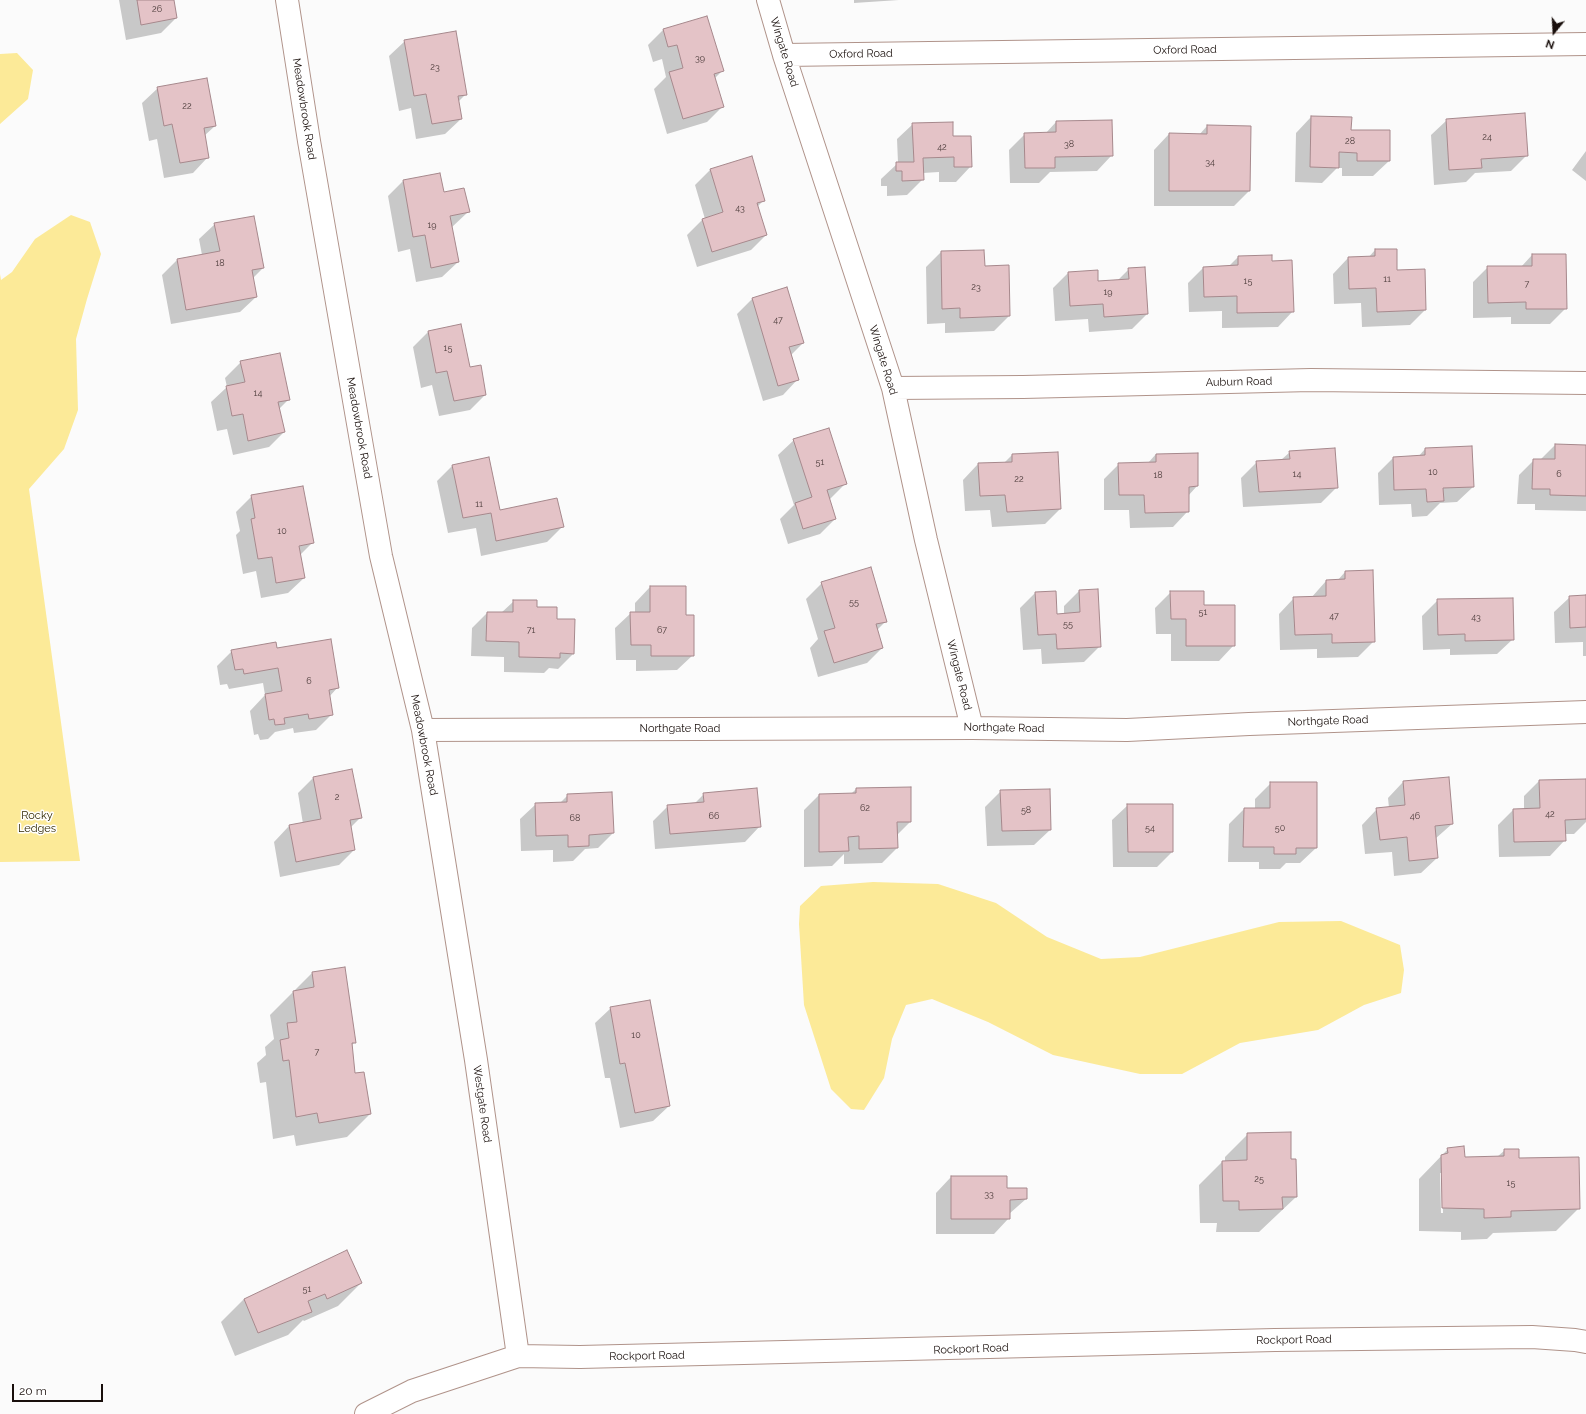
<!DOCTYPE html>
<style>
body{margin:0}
#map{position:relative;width:1586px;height:1414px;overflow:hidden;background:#fbfbfb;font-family:Raleway,sans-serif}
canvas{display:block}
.north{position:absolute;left:1534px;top:12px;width:40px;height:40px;-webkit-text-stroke:3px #fff;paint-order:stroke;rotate:198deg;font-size:11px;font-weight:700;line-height:16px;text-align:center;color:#190f0c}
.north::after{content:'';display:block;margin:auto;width:14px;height:18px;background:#190f0c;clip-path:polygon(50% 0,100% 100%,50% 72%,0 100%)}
.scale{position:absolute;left:12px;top:1384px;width:91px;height:18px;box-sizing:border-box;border:2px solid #190f0c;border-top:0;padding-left:5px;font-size:12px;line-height:14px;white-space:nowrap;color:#190f0c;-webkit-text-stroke:3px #fff;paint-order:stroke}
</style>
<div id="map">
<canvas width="1586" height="1414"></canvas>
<div class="north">N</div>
<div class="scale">20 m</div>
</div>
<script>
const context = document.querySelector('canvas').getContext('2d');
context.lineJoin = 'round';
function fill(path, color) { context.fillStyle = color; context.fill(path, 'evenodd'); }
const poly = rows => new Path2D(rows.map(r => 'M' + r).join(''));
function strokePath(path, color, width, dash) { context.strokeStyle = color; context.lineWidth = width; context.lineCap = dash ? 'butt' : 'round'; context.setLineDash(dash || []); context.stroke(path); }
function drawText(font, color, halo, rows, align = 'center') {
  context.font = font + ' Raleway,sans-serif'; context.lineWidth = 3; context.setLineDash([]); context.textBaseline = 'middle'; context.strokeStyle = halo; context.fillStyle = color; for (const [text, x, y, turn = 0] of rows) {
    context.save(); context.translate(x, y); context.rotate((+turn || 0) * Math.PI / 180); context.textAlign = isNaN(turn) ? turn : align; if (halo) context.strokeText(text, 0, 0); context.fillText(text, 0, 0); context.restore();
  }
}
fill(poly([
 [17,53,33,70,28,99,0,124,0,54],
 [71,215,90,222,101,254,87,299,76,339,78,410,64,449,29,489,80,861,0,862,0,274,1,280,12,272,35,239],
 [873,882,938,884,996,903,1047,937,1101,959,1140,957,1279,922,1341,921,1400,945,1404,970,1401,993,1364,1005,1318,1030,1240,1043,1182,1074,1140,1074,1053,1055,988,1022,932,999,906,1005,892,1039,884,1078,864,1110,851,1109,831,1089,804,1005,799,924,800,906,821,886]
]), '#fcea98');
fill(poly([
 [119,0,173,0,176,18,161,33,126,40],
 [854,0,899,0,854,3],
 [664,29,723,70,714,79,722,107,707,122,667,134,654,89,666,77,662,59,653,62,648,45],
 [405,41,466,94,458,102,461,119,445,134,416,139,411,108,399,111,389,56],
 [158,88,215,126,204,136,208,157,193,173,164,178,157,139,149,141,142,103],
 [1311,117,1350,131,1389,131,1389,161,1373,176,1342,176,1342,168,1337,168,1322,183,1295,182,1296,133],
 [1447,120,1527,155,1511,171,1475,173,1466,182,1434,185,1431,135],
 [1056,122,1112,155,1097,171,1050,172,1039,183,1010,183,1009,150,1025,134,1045,134],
 [913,124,952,137,971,166,956,182,939,182,939,172,923,173,923,179,907,195,887,196,887,186,881,186,881,179,898,163,897,139],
 [1207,126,1249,191,1234,206,1154,206,1154,150,1169,134,1199,135],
 [1586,151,1586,181,1572,170],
 [751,158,764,200,757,207,766,235,751,250,697,267,687,235,702,220,705,219,695,185,710,170],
 [403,181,443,193,468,212,451,228,458,262,442,277,416,282,410,249,398,252,388,196],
 [215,224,263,268,253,278,256,297,240,312,171,324,162,275,177,260,202,255,199,239],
 [1375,250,1396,271,1424,270,1425,310,1410,325,1362,327,1361,303,1334,304,1333,274,1348,258,1368,258],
 [941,252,984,267,1009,316,994,331,945,333,945,323,927,324,926,267],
 [1532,255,1566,308,1550,324,1511,324,1511,317,1473,318,1473,282,1488,267,1521,267],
 [1238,257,1271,262,1293,311,1278,327,1222,328,1222,311,1189,312,1188,283,1203,268,1228,267],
 [1129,269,1147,314,1132,329,1089,332,1088,319,1055,321,1053,288,1068,273,1097,282,1117,281],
 [752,299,803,343,791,355,798,379,783,395,763,401,737,314],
 [460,325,469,368,485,395,470,410,439,416,432,385,421,388,413,347,428,332],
 [241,362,289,399,279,409,284,432,269,447,233,455,227,429,217,431,211,402,227,387,225,378],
 [794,440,845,484,829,500,835,519,820,534,788,544,780,519,794,505,778,455],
 [1555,445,1586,446,1586,511,1535,510,1535,504,1517,504,1519,475,1534,460,1540,460],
 [1425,449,1473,487,1457,502,1440,503,1427,516,1412,517,1411,504,1379,505,1378,473,1393,458,1418,457],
 [1290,452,1337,487,1321,503,1243,507,1241,478,1257,462,1281,460],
 [1156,454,1197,454,1197,486,1188,496,1188,511,1173,527,1130,528,1129,510,1104,510,1104,479,1119,464,1148,463],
 [1012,455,1060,509,1045,524,992,527,990,510,965,511,963,480,978,464,1004,463],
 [452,466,499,511,562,527,547,542,481,556,476,528,448,533,437,481],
 [252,496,312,543,300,555,304,578,288,593,261,598,256,571,243,574,236,535,240,531,236,512],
 [1372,571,1374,641,1358,657,1317,658,1317,649,1280,650,1279,614,1294,598,1311,598,1326,581,1337,581,1345,572],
 [822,583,886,621,877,630,882,648,867,663,818,677,810,648,818,639,806,599],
 [650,587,685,616,693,655,677,670,636,671,636,660,616,660,615,628,631,613,635,613,635,603],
 [1079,591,1100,646,1084,662,1042,664,1041,649,1023,650,1020,608,1035,593,1056,615,1064,614,1064,606],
 [1171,592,1234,645,1219,661,1171,661,1171,634,1156,634,1155,608],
 [1586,594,1586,656,1583,656,1583,642,1555,643,1554,612,1570,597,1583,596],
 [1438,600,1513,639,1497,654,1450,655,1450,649,1423,650,1422,616],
 [514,601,536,608,556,619,573,654,558,669,549,668,544,673,504,672,504,657,471,656,472,628,487,613,501,613],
 [276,649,338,687,329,697,332,714,316,730,294,733,293,728,275,732,268,739,260,740,258,734,254,735,250,711,265,695,263,683,229,689,227,684,220,685,217,666,232,651],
 [351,770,361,817,350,828,354,850,339,865,280,877,274,842,289,826,303,824,298,793,313,778],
 [1586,780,1586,822,1574,834,1565,834,1565,840,1550,856,1499,857,1498,825,1513,810,1524,810,1524,796,1539,781],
 [1403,782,1452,824,1435,839,1437,858,1421,873,1394,876,1392,852,1365,854,1362,825,1377,809,1389,808,1388,798],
 [1271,783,1316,848,1300,863,1286,863,1280,869,1259,869,1259,862,1228,862,1229,824,1244,809,1255,809,1255,799],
 [856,789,910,822,897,835,897,848,882,863,844,864,844,854,832,866,804,867,804,810,819,795,851,794],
 [1001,791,1050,830,1034,845,987,846,985,807],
 [704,794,760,826,745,842,655,849,653,821,668,806,694,804],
 [568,795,613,833,598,848,585,849,573,861,553,862,553,850,521,851,520,819,536,804,560,803],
 [1128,805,1172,852,1157,867,1113,867,1112,820],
 [312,973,355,1042,351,1046,354,1074,370,1114,347,1137,296,1146,294,1135,273,1139,266,1082,260,1083,257,1063,266,1055,265,1047,274,1039,270,1015],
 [611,1008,669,1106,653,1121,620,1128,610,1078,605,1078,595,1023],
 [1248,1134,1290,1160,1296,1197,1259,1232,1216,1232,1217,1223,1200,1223,1199,1185,1222,1162,1225,1162,1225,1157],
 [1448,1149,1464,1158,1497,1157,1505,1150,1518,1159,1579,1208,1556,1231,1493,1233,1487,1239,1461,1240,1461,1232,1419,1231,1419,1179],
 [1440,1173,1442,1173,1442,1178,1443,1213,1441,1213],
 [951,1177,1006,1189,1026,1199,1009,1214,1009,1218,994,1234,936,1234,936,1193],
 [361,1283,338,1306,304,1321,303,1320,288,1335,235,1356,221,1322,244,1299]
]), '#0003');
const building = poly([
 [137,0,174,0,177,18,141,25,137,0],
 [707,16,724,71,714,74,724,107,683,119,669,72,683,68,677,45,668,47,663,29,707,16],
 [456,31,467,95,458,96,462,119,432,124,426,94,414,96,404,40,456,31],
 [207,78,216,126,204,128,209,158,180,163,172,124,164,126,157,87,207,78],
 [1525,113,1528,156,1481,159,1482,168,1449,170,1446,119,1525,113],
 [1311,116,1352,117,1351,130,1390,130,1390,161,1357,161,1357,153,1339,152,1339,168,1310,167,1311,116],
 [1112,120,1113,156,1055,157,1055,168,1025,168,1024,133,1056,132,1056,121,1112,120],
 [953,122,953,136,971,136,972,167,954,167,954,157,923,158,924,180,902,181,902,171,896,171,896,162,914,162,912,123,953,122],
 [1207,125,1251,126,1250,191,1169,191,1169,133,1207,134,1207,125],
 [752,156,765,201,757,203,767,235,712,252,702,219,723,212,710,169,752,156],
 [440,173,444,192,464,188,470,212,450,216,459,262,431,268,425,235,413,237,403,180,440,173],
 [254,216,264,268,252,270,257,297,186,310,177,259,220,251,214,223,254,216],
 [1375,249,1397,249,1397,270,1425,269,1426,310,1377,312,1376,288,1349,289,1348,257,1375,256,1375,249],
 [984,250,985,266,1009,265,1010,316,960,318,960,308,942,309,941,251,984,250],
 [1532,254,1566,254,1567,309,1526,309,1526,302,1488,303,1487,266,1532,266,1532,254],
 [1272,255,1272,261,1292,260,1294,312,1237,313,1237,296,1204,297,1203,267,1238,265,1238,256,1272,255],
 [1145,267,1148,314,1104,317,1103,304,1070,306,1068,272,1098,270,1098,281,1129,279,1128,268,1145,267],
 [787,287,804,343,789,347,799,380,778,386,752,298,787,287],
 [461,324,470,367,481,365,486,395,454,401,447,371,436,373,428,331,461,324],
 [280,353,290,400,278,402,285,432,248,441,243,414,232,416,226,386,245,382,240,361,280,353],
 [829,428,847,484,827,490,836,519,803,529,795,503,812,497,793,439,829,428],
 [1555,444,1586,445,1586,496,1550,495,1550,489,1532,489,1533,459,1555,459,1555,444],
 [1472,446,1474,487,1443,488,1444,501,1427,502,1426,489,1394,490,1393,457,1425,455,1425,448,1472,446],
 [1335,448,1338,488,1259,492,1256,461,1290,459,1289,451,1335,448],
 [1058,452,1061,509,1007,512,1005,495,980,496,978,463,1012,462,1012,454,1058,452],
 [1198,453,1198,486,1189,487,1189,512,1145,513,1144,495,1119,495,1118,463,1156,462,1156,454,1198,453],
 [489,457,500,510,557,498,564,527,496,541,491,513,463,518,452,465,489,457],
 [303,486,314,543,299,546,305,578,276,583,272,557,258,559,251,519,255,518,251,495,303,486],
 [871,567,887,622,876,624,883,648,834,663,824,631,835,628,821,582,871,567],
 [1373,570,1375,642,1332,643,1332,634,1295,635,1293,597,1326,596,1326,580,1345,579,1345,571,1373,570],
 [650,586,686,586,686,615,694,615,694,656,651,656,651,645,631,645,630,612,650,612,650,586],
 [1098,589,1101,647,1057,649,1056,634,1038,635,1035,592,1056,591,1057,614,1080,612,1079,590,1098,589],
 [1170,591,1204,591,1204,605,1235,605,1235,646,1186,646,1186,619,1171,619,1170,591],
 [1586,595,1586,627,1570,628,1569,596,1586,595],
 [1513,598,1514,640,1465,641,1465,634,1438,635,1437,599,1513,598],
 [513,600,537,600,537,607,557,607,557,619,575,619,574,654,560,653,560,658,519,657,519,642,486,641,487,612,513,612,513,600],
 [331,639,339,688,329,690,333,715,309,719,308,714,284,718,285,724,275,725,274,719,269,720,265,694,282,691,278,668,244,674,243,669,235,670,231,650,276,642,277,648,331,639],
 [352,769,362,818,350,820,355,850,296,862,289,825,321,819,313,777,352,769],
 [1449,777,1453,824,1435,826,1438,858,1409,861,1407,837,1380,840,1376,808,1405,805,1403,781,1449,777],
 [1586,779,1586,819,1565,820,1566,841,1514,842,1513,809,1540,808,1539,780,1586,779],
 [1270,782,1317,782,1317,848,1296,848,1296,854,1274,854,1274,847,1243,847,1244,808,1270,808,1270,782],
 [911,787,911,822,897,822,898,848,859,849,859,836,848,837,849,851,819,852,819,794,856,793,856,788,911,787],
 [757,788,761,827,670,834,667,805,704,802,703,793,757,788],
 [1050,789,1051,830,1002,831,1000,790,1050,789],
 [612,792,614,833,589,835,589,846,568,847,568,835,536,836,535,803,567,802,567,794,612,792],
 [1127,804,1173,804,1173,852,1128,852,1127,804],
 [345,967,356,1043,352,1043,355,1073,364,1072,371,1114,319,1123,317,1113,296,1117,289,1060,283,1061,280,1040,289,1038,287,1023,297,1022,293,991,314,987,312,972,345,967],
 [650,1000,670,1106,635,1113,625,1063,620,1064,610,1007,650,1000],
 [1291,1132,1291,1159,1296,1159,1297,1197,1282,1197,1283,1209,1239,1210,1239,1201,1223,1201,1222,1161,1247,1160,1247,1133,1291,1132],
 [1464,1146,1465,1157,1504,1156,1504,1149,1519,1149,1519,1158,1579,1157,1580,1209,1511,1211,1511,1217,1484,1218,1484,1209,1442,1208,1441,1155,1448,1153,1447,1148,1464,1146],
 [951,1176,1007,1176,1007,1188,1027,1188,1027,1199,1010,1200,1010,1219,951,1219,951,1176],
 [347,1250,362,1283,327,1299,325,1294,308,1301,312,1312,258,1333,244,1299,347,1250]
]);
fill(building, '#e4c3c7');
strokePath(building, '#a6888c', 1);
const minor = poly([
 [287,0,309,141,381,556,423,730,476,1060,518,1356],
 [768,0,784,55,893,388,926,540,972,728],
 [784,55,1586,44],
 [893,388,1023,387,1311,380,1586,383],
 [423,730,972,728,1127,730,1249,724,1586,712],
 [366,1414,412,1391,518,1356,580,1357,1275,1340,1532,1337,1575,1340,1586,1342]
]);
strokePath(minor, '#b0938a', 24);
strokePath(minor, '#fff', 22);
drawText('9px', '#4c3c3b', null, [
 ["26",157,9],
 ["39",700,58],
 ["23",435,67],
 ["22",187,106],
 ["24",1487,137],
 ["28",1350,141],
 ["38",1069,144],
 ["42",942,147],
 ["34",1210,162],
 ["43",740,208],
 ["19",432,225],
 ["18",220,263],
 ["11",1387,279],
 ["15",1248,281],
 ["7",1527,284],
 ["23",976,287],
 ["19",1108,292],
 ["47",778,320],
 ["15",448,348],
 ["14",258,393],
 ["51",820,462],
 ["10",1433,472],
 ["14",1297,474],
 ["6",1559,474],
 ["18",1158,475],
 ["22",1019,479],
 ["11",479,504],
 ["10",282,531],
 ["55",854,602],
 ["51",1203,612],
 ["47",1334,616],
 ["43",1476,617],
 ["55",1068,624],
 ["71",531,630],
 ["67",662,630],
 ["6",309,681],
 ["2",337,797],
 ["62",865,808],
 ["58",1026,810],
 ["42",1550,814],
 ["66",714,816],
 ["46",1415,816],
 ["68",575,818],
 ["54",1150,828],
 ["50",1280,828],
 ["10",636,1035],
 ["7",317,1052],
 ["25",1259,1179],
 ["15",1511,1183],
 ["33",989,1194],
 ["51",307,1289]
]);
drawText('11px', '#190f0c', '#fff', [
 ["Oxford Road",1185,50,-1],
 ["Wingate Road",784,52,73],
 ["Oxford Road",861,54,-1],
 ["Meadowbrook Road",304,109,81],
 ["Wingate Road",883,360,73],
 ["Auburn Road",1239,382,-1],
 ["Meadowbrook Road",359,428,80],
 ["Wingate Road",959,675,76],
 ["Northgate Road",1328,721,-2],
 ["Northgate Road",1004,728,1],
 ["Northgate Road",680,729],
 ["Meadowbrook Road",424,745,79],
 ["Westgate Road",482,1104,82],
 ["Rockport Road",1294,1340,-1],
 ["Rockport Road",971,1349,-2],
 ["Rockport Road",647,1356,-1]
]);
drawText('11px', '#322900', '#fff', [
 ["Rocky",37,816],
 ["Ledges",37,829]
]);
</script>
